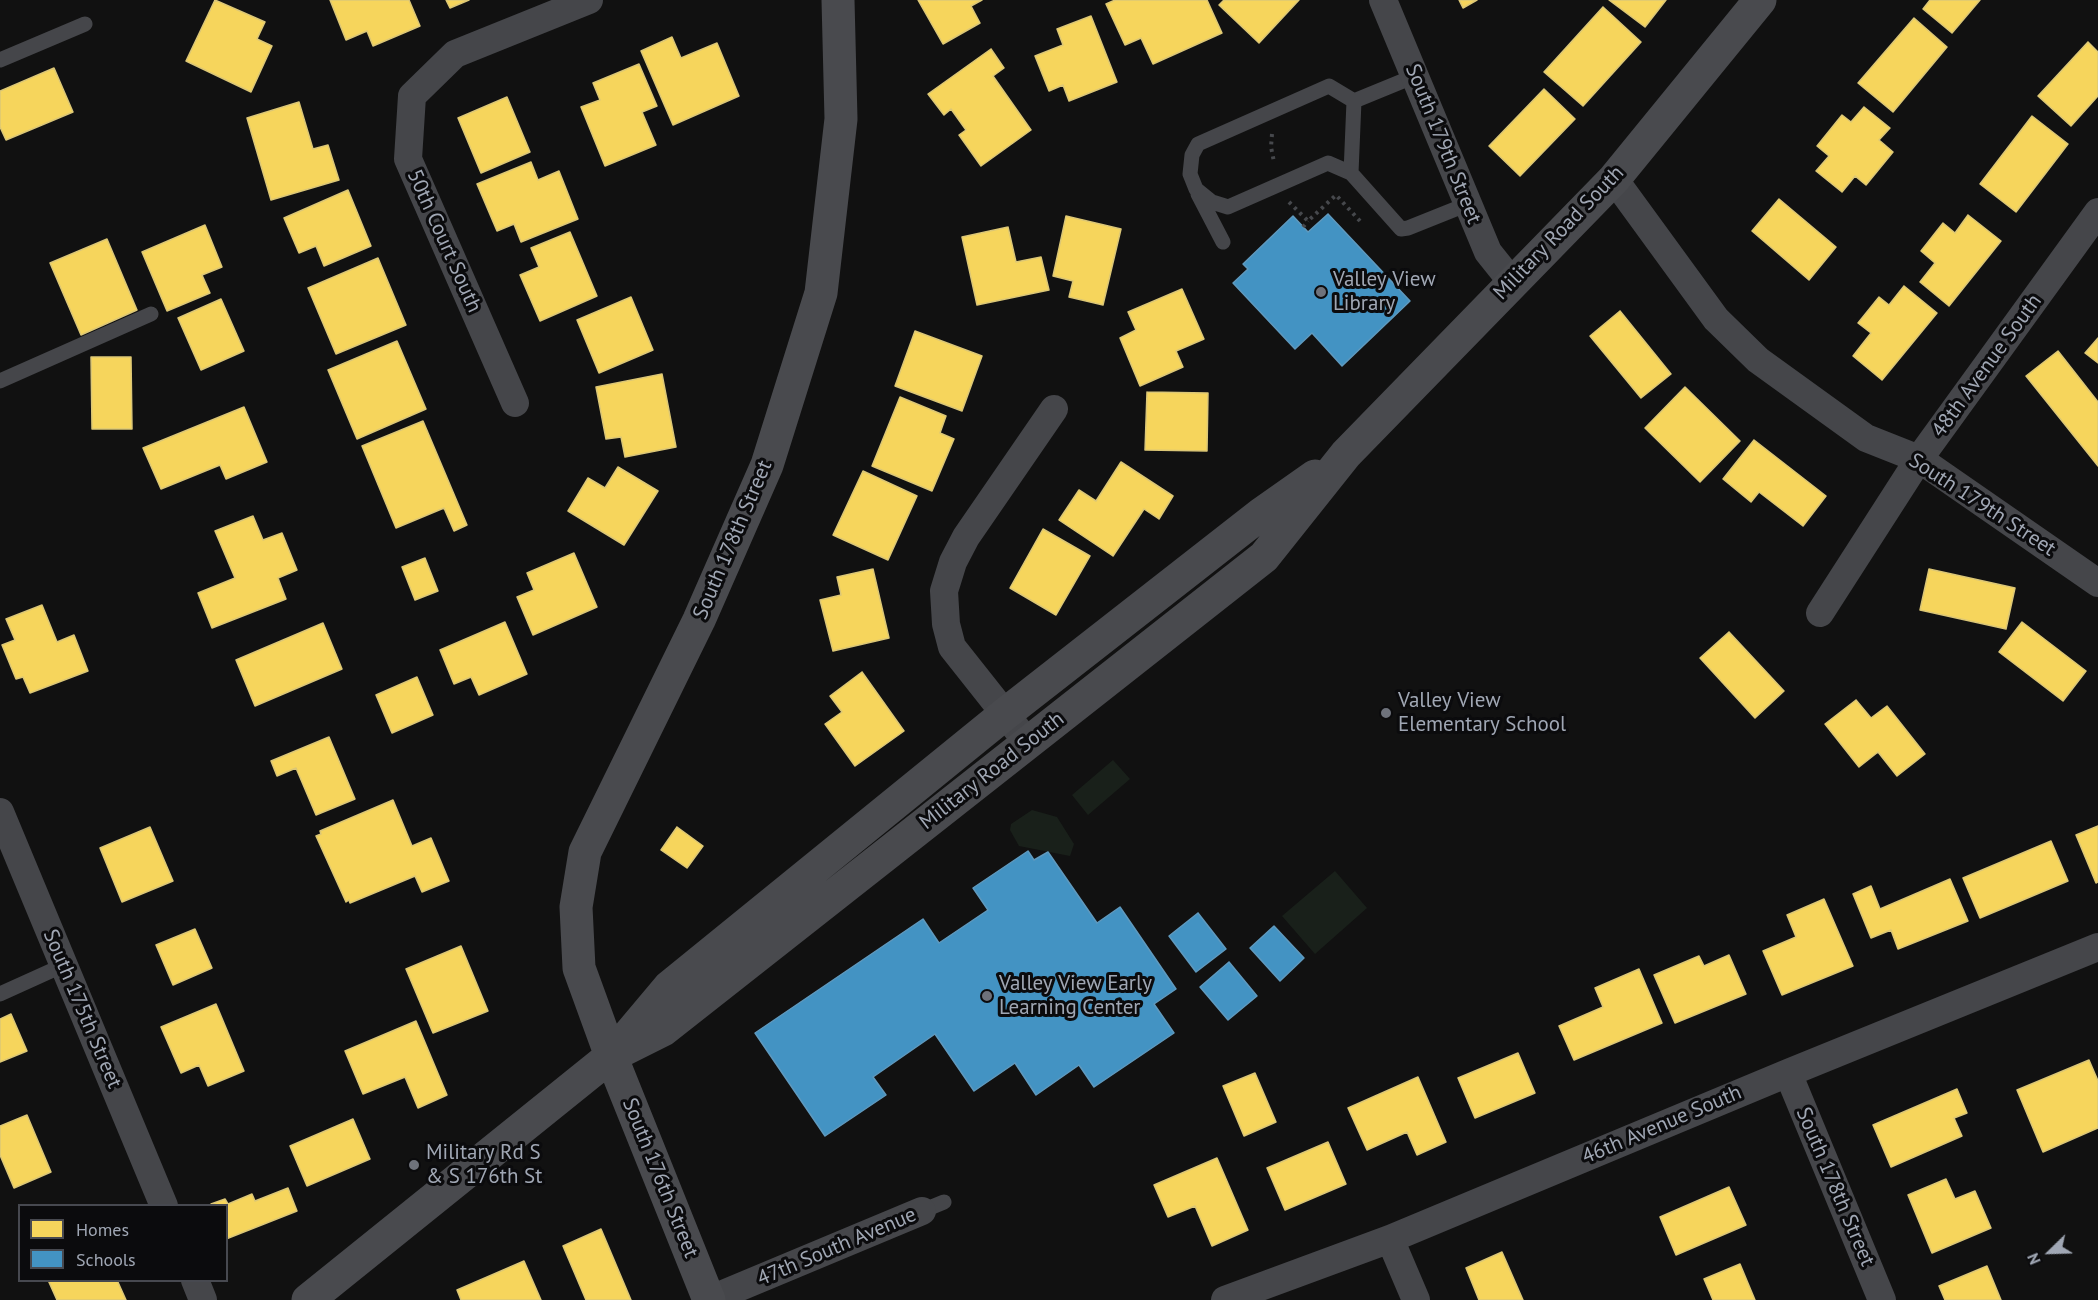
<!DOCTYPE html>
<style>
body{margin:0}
#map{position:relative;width:2098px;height:1300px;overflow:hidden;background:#111;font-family:"PT Sans",sans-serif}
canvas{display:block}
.legend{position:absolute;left:18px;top:1204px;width:210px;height:78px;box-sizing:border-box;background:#0b0b0d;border:2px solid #474950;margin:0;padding:8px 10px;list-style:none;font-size:18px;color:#a0a7b4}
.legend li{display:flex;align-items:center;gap:12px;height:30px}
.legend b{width:30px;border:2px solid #474950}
.north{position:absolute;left:2020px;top:1222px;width:60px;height:60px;-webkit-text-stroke:4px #0b0b0d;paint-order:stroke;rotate:247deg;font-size:16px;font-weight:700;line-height:24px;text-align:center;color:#a0a7b4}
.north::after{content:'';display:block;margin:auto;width:21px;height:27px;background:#a0a7b4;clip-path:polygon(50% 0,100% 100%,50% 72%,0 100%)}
</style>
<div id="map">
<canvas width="2098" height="1300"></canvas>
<ul class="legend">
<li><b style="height:16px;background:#f6d55c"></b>Homes</li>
<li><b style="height:16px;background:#4393c3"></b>Schools</li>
</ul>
<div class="north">N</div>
</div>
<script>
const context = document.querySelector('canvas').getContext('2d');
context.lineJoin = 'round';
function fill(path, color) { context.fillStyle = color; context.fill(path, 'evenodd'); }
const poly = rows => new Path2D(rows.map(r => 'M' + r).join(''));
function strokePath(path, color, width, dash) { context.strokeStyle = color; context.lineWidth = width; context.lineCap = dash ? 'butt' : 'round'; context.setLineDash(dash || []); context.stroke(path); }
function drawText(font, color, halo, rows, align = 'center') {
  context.font = font + ' "PT Sans",sans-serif'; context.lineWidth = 6; context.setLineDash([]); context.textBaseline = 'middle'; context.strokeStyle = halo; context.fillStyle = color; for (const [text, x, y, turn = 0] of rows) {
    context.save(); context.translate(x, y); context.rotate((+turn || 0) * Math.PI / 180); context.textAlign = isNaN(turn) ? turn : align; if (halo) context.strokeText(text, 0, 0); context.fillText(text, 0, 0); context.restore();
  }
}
fill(poly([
 [1113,760,1130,779,1088,815,1072,795],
 [1032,810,1057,817,1074,844,1070,856,1019,846,1010,830,1011,824],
 [1335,871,1367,908,1315,954,1282,916]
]), '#19201a');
const homes = poly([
 [215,0,265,22,257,39,272,46,251,92,186,61,215,0],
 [330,0,409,0,420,26,373,46,367,31,346,40,330,0],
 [446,0,469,0,450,8,446,0],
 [918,0,982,0,971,6,980,23,943,44,918,0],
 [1115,0,1207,0,1222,33,1153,64,1141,38,1125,45,1106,4,1115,0],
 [1224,0,1299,0,1259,43,1219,5,1224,0],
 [1459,0,1477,0,1463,8,1459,0],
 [1609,0,1666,0,1645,27,1609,0],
 [1930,0,1980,0,1952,33,1923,9,1930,0],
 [1603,7,1641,42,1583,106,1544,72,1603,7],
 [1091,16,1117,82,1069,101,1063,85,1049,91,1035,56,1063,45,1057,29,1091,16],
 [1914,18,1947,47,1893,112,1858,83,1914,18],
 [672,37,681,58,717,43,739,96,673,125,641,51,672,37],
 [2088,42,2098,52,2098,96,2071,126,2038,96,2088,42],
 [991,49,1004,68,993,76,1031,130,981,166,959,135,966,130,951,109,944,115,928,94,991,49],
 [639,64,657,106,642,112,656,145,605,166,581,107,600,100,593,83,639,64],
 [54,68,73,112,6,140,0,127,0,91,54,68],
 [1544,89,1575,119,1520,176,1489,146,1544,89],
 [507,97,530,152,481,173,458,118,507,97],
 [299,102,313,149,328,145,339,180,271,200,247,118,299,102],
 [1864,107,1890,128,1879,140,1893,152,1866,185,1855,176,1842,192,1816,171,1829,156,1817,146,1842,115,1851,122,1864,107],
 [2032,116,2068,144,2016,212,1980,184,2032,116],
 [531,162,538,180,559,171,578,219,521,242,514,224,497,231,477,184,531,162],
 [348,190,371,246,324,266,316,246,299,253,284,218,348,190],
 [1779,199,1836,247,1809,280,1752,231,1779,199],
 [1968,215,2001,241,1949,306,1920,282,1935,263,1921,251,1943,223,1955,233,1968,215],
 [1066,216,1121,229,1103,305,1069,297,1073,281,1053,276,1066,216],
 [205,225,222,267,202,275,210,293,167,311,142,252,205,225],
 [1008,227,1016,262,1041,257,1049,290,977,305,962,237,1008,227],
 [570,232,597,296,540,321,520,275,539,267,531,248,570,232],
 [107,239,137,310,81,335,50,263,107,239],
 [378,258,406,325,336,354,308,288,378,258],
 [1904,286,1937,313,1882,380,1853,356,1871,333,1858,323,1879,297,1889,305,1904,286],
 [1182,289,1204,339,1176,351,1183,367,1140,386,1120,338,1136,330,1128,312,1182,289],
 [631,297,653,350,599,373,577,320,631,297],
 [221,299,244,351,201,370,178,318,221,299],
 [1620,311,1671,374,1641,398,1590,336,1620,311],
 [915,331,982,356,962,411,895,386,915,331],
 [2098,338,2098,363,2085,353,2098,338],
 [397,341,426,409,357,439,328,370,397,341],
 [2058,351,2098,402,2098,466,2026,376,2058,351],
 [91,357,131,357,132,429,92,429,91,357],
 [662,374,676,447,625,457,621,437,606,439,596,387,662,374],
 [1685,387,1740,441,1700,482,1645,428,1685,387],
 [1147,392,1208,393,1207,451,1145,450,1147,392],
 [900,397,946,416,940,433,954,439,932,491,872,466,900,397],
 [244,407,267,462,226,479,220,465,161,489,143,448,244,407],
 [423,421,467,525,454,531,444,508,396,528,362,446,423,421],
 [1754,440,1826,496,1803,526,1759,492,1751,502,1723,479,1754,440],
 [1121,462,1173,496,1159,519,1144,509,1113,556,1059,520,1079,490,1096,501,1121,462],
 [618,467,658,491,624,545,568,511,588,478,605,488,618,467],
 [863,471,917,496,888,560,833,535,863,471],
 [253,516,263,540,282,533,297,570,278,578,286,599,212,628,198,593,235,578,215,531,253,516],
 [1043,529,1090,556,1056,615,1010,588,1043,529],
 [574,553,597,607,533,635,517,597,534,590,527,573,574,553],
 [425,558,438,591,415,600,402,567,425,558],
 [873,569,889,638,833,651,820,600,841,595,837,577,873,569],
 [1929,569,2015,588,2006,629,1920,610,1929,569],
 [42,605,57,642,74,635,88,671,30,693,23,677,16,679,2,645,15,640,6,619,42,605],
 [505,622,527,674,479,695,471,677,454,684,440,650,505,622],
 [2022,622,2086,671,2063,701,1999,652,2022,622],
 [323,623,342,669,255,706,236,660,323,623],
 [1729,632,1784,691,1755,718,1700,658,1729,632],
 [862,672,904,731,855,766,825,724,842,712,830,696,862,672],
 [417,677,433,715,392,733,376,695,417,677],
 [1856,700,1871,718,1887,706,1925,754,1897,776,1878,752,1859,767,1825,724,1856,700],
 [329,737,355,799,316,815,296,768,277,776,271,761,329,737],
 [393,800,412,846,431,838,449,881,422,892,415,876,350,903,349,900,346,902,316,836,321,834,320,831,393,800],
 [2098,826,2098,882,2096,883,2076,835,2098,826],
 [150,827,173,881,122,902,100,848,150,827],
 [677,827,703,846,687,868,661,850,677,827],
 [2051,841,2068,881,1980,918,1963,878,2051,841],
 [1950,879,1968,921,1898,949,1891,930,1871,938,1853,894,1871,886,1880,909,1950,879],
 [1824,899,1853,966,1782,995,1763,951,1796,937,1787,915,1824,899],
 [195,929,212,968,173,985,156,945,195,929],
 [461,946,488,1011,433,1033,406,969,461,946],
 [1729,955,1746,994,1675,1023,1654,975,1699,956,1704,966,1729,955],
 [1639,969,1662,1023,1574,1060,1559,1026,1603,1007,1595,988,1639,969],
 [216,1004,244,1071,208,1086,199,1065,181,1073,161,1027,216,1004],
 [11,1014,27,1051,0,1062,0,1019,11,1014],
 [416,1021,447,1095,418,1108,405,1077,363,1094,345,1051,416,1021],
 [1518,1053,1535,1093,1475,1118,1458,1078,1518,1053],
 [2089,1060,2098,1081,2098,1128,2043,1152,2017,1090,2089,1060],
 [1255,1073,1276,1122,1244,1136,1223,1086,1255,1073],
 [1418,1077,1446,1142,1417,1155,1407,1132,1367,1150,1348,1108,1418,1077],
 [1957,1089,1967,1113,1954,1118,1962,1136,1891,1167,1873,1125,1957,1089],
 [27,1115,51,1172,14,1188,0,1155,0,1126,27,1115],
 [353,1119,370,1159,307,1186,290,1146,353,1119],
 [1328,1142,1346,1184,1285,1210,1267,1168,1328,1142],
 [1217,1158,1248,1230,1212,1246,1195,1206,1168,1217,1154,1185,1217,1158],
 [1946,1179,1955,1199,1975,1191,1991,1228,1932,1253,1908,1195,1946,1179],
 [1729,1187,1746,1225,1676,1255,1660,1217,1729,1187],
 [288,1188,297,1211,226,1239,226,1206,211,1204,225,1199,228,1204,252,1194,255,1201,288,1188],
 [601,1229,631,1300,586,1300,563,1246,601,1229],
 [1502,1252,1523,1300,1479,1300,1466,1268,1502,1252],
 [524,1261,541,1300,461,1300,457,1290,524,1261],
 [1740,1264,1755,1300,1713,1300,1704,1279,1740,1264],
 [1987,1266,2001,1300,1945,1300,1939,1286,1987,1266],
 [48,1280,117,1280,126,1300,57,1300,48,1280]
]);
fill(homes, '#f6d55c');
strokePath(homes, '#dcc776', 1.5);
const schools = poly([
 [1328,214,1410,301,1342,366,1312,333,1295,349,1233,283,1248,269,1243,264,1293,216,1308,232,1328,214],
 [1028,851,1034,860,1048,852,1097,923,1120,907,1176,989,1154,1004,1174,1033,1094,1087,1079,1065,1036,1095,1015,1063,974,1091,935,1034,873,1077,886,1095,825,1136,755,1033,923,919,939,943,988,910,973,888,1028,851],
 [1198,913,1226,949,1196,972,1169,936,1198,913],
 [1274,926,1304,958,1280,981,1250,948,1274,926],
 [1229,962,1257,996,1228,1020,1200,987,1229,962]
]);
fill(schools, '#4393c3');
strokePath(schools, '#5f99be', 1.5);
strokePath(poly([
 [1272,134,1271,147,1274,162],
 [1289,202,1308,221,1336,195,1360,221],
 [1303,227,1308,221]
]), '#46484c', 4, [3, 4.5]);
strokePath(poly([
 [0,60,85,24],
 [1354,101,1329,86,1198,144,1192,155,1190,174,1196,189,1212,202,1228,207,1328,163,1351,173,1401,229,1408,228,1468,204],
 [1351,173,1354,101,1415,76],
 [1198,194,1223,242],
 [0,381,151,314],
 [0,994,64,965],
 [922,1211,944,1202]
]), '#45464a', 15);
strokePath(poly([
 [1383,0,1488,252,1512,282],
 [1614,179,1716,319,1758,360,1866,438,1919,459,2098,583],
 [515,403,408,159,412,96,455,54,589,0],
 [1820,613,1919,459,2098,212],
 [1028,743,952,647,946,624,944,591,953,562,966,537,1054,409],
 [0,812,164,1206],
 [1788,1073,1882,1300],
 [1390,1239,1416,1300],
 [195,1280,203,1300],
 [709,1300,922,1211],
 [1225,1300,1390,1239,1788,1073,2098,947]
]), '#45464a', 28);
strokePath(poly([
 [611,1056,663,1030,1264,557,1346,454,1614,179,1760,0],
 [308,1300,611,1056,669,987,1005,714,1261,514,1315,476],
 [709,1300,611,1056,579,968,576,907,585,852,699,620,767,465,821,293,841,119,838,0]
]), '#494a4e', 33);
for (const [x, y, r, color] of [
 [1321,292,6,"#6e727b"],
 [1386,713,6,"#6e727b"],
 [987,996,6,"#6e727b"],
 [414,1165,6,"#6e727b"]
]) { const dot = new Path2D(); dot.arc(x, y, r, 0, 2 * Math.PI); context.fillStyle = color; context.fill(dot); strokePath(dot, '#0b0b0d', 2); }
drawText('21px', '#a0a7b4', '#0b0b0d', [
 ["South 179th Street",1443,144,68],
 ["Military Road South",1559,233,-46],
 ["50th Court South",444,241,66],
 ["48th Avenue South",1987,366,-54],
 ["South 179th Street",1982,505,33],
 ["South 178th Street",733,540,-67],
 ["Military Road South",992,771,-38],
 ["South 175th Street",82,1009,67],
 ["46th Avenue South",1662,1125,-23],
 ["South 176th Street",660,1178,68],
 ["South 178th Street",1835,1187,67],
 ["47th South Avenue",837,1247,-23]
]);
drawText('21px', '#a0a7b4', '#0b0b0d', [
 ["Valley View",1333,280],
 ["Library",1333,304],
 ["Valley View",1398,701],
 ["Elementary School",1398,725],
 ["Valley View Early",999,984],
 ["Learning Center",999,1008],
 ["Military Rd S",426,1153],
 ["& S 176th St",426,1177]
], 'left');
</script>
